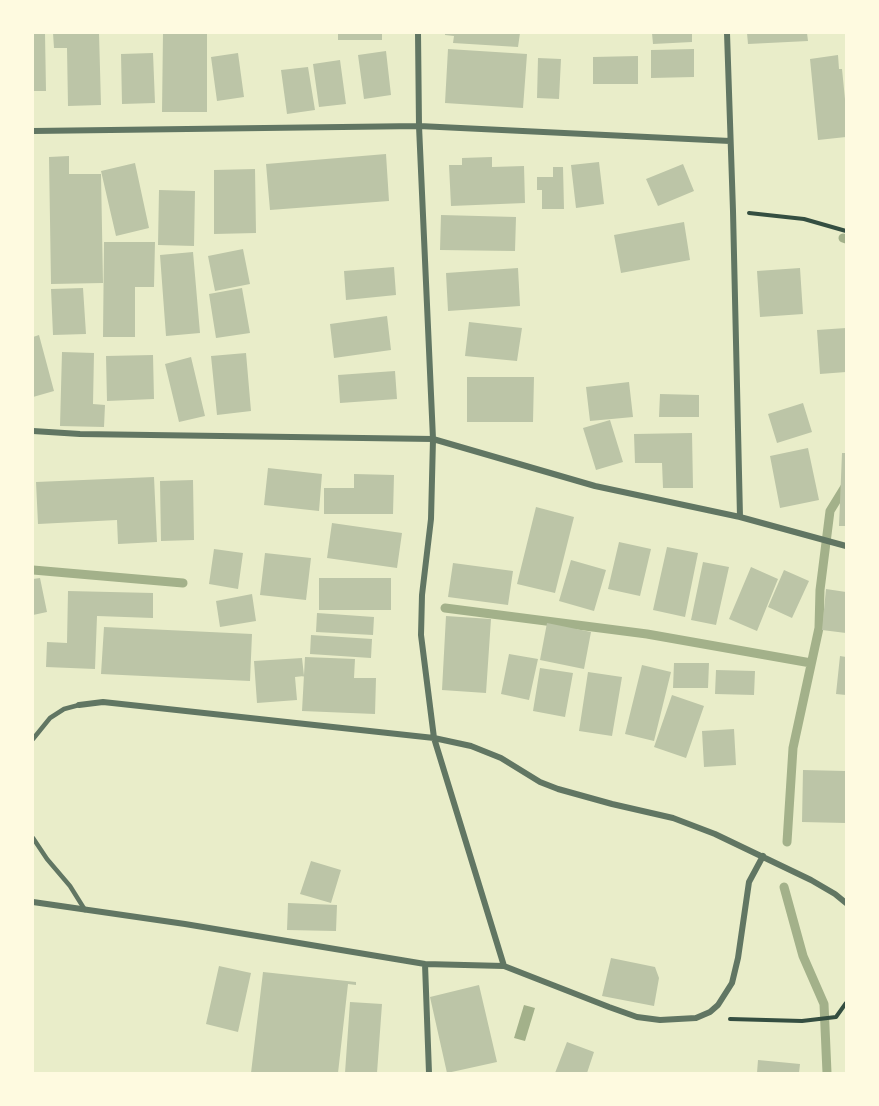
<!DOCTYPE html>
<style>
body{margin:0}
#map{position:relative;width:879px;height:1106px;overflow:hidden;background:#e9edc9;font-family:Lato,sans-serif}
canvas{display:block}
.frame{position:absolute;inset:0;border:34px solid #fefae0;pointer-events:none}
</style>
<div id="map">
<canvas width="879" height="1106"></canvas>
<div class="frame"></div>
</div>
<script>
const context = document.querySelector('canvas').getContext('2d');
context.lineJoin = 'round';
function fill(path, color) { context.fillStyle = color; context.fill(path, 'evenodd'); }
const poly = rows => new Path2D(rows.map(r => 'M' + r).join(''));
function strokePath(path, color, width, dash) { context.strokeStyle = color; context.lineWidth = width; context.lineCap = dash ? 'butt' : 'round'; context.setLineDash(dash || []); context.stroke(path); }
fill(poly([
 [524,1005,535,1008,525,1041,514,1038]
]), '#a3b18a');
strokePath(poly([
 [843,238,846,239],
 [33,570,183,583],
 [445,608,647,634,811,663],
 [787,842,793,748,819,628,820,590,830,511,846,485],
 [784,887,803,956,824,1004,827,1073]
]), '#a3b18a', 9);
fill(poly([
 [33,33,45,33,46,91,33,91],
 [53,33,99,33,101,105,68,106,67,48,54,48],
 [163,33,207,33,207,112,162,112],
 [338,33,382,33,382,40,338,40],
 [445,33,520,33,518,47,453,43,454,36,445,35],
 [652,33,692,33,692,42,653,44],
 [747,33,807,33,808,41,748,44],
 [448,49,527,54,523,108,445,103],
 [694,49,694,77,651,78,651,50],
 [386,51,391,95,364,99,358,55],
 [153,53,155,103,122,104,121,54],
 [238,53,244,97,217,101,211,57],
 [838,55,839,69,842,69,846,109,846,137,818,140,810,59],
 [638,56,638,84,593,84,593,57],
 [538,58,561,59,559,99,537,98],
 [340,60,346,104,319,107,313,64],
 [308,67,315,110,287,114,281,70],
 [386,154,389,201,270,210,266,164],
 [69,156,69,174,101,174,103,283,51,284,49,157],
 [492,157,492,167,524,166,525,203,451,206,449,165,462,165,462,158],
 [599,162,604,204,576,208,571,165],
 [135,163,149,228,116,236,101,171],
 [683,164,694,191,658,206,646,179],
 [553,167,563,167,564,209,542,209,542,190,537,190,537,177,553,177],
 [255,169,256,233,214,234,214,170],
 [159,190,195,191,194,246,158,245],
 [441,215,516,217,515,251,440,250],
 [684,222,690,260,621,273,614,235],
 [104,242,155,242,154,287,135,287,135,337,103,337],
 [243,249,250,284,215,291,208,256],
 [193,252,200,333,166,336,160,255],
 [394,267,396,295,346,300,344,271],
 [518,268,520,306,448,311,446,273],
 [800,268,803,314,760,317,757,271],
 [83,288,86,334,53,335,51,289],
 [242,288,250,333,216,338,209,294],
 [387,316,391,350,334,358,330,324],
 [469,322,522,328,517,361,465,356],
 [846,328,846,372,820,374,817,330],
 [39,335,54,391,33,397,33,337],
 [62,352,94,353,93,404,105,405,104,427,60,426],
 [246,353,251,411,217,415,211,356],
 [153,355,154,399,107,401,106,356],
 [191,357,205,416,179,422,165,364],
 [395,371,397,399,340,403,338,375],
 [467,377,534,377,533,422,467,422],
 [629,382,633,417,590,421,586,387],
 [660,394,699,395,699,417,659,417],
 [803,403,812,432,777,443,768,414],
 [610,420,623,462,596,470,583,428],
 [692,433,693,488,663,488,662,463,635,463,634,434],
 [808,448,819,500,780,508,770,456],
 [842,453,846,453,846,526,839,526],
 [268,468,322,474,319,511,264,505],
 [354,474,394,475,393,514,324,514,324,488,354,488],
 [154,477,157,542,118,544,117,520,38,524,36,482],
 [193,480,194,540,161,541,160,481],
 [536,507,574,517,555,593,517,584],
 [332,523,402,533,397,568,327,558],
 [619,542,651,549,640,596,608,589],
 [667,547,698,553,685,617,653,610],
 [214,549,243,553,238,589,209,584],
 [265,553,311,558,306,600,260,595],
 [571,560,606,570,594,611,559,601],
 [703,562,729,567,716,625,691,620],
 [453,563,513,571,508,605,448,597],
 [751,567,778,579,757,631,729,619],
 [784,570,809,581,792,618,768,607],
 [40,578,47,612,33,615,33,579],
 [319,578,391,578,391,610,319,610],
 [826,589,846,592,846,633,822,630],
 [68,591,153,593,153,618,97,616,95,669,46,667,47,642,67,643],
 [252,594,256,621,220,627,216,601],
 [317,613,374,617,373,635,316,632],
 [446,616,491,619,486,693,442,690],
 [547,623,591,632,584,669,540,660],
 [104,627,252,634,250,681,101,674],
 [311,635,372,639,371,658,310,654],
 [509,654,538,659,529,700,501,694],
 [840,656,846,657,846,695,836,694],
 [305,657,355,659,354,678,376,678,375,714,302,711],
 [302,658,304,676,295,677,297,700,257,703,254,661],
 [674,663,709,663,708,688,673,688],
 [642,665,671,672,654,741,625,734],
 [540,668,573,673,565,717,533,711],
 [716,670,755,671,754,695,715,694],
 [588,672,622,677,612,736,579,731],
 [672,695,704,706,686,758,654,747],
 [734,729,736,765,704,767,702,731],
 [803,770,846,771,846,823,802,822],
 [311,861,341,870,331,903,300,894],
 [288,903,337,905,336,931,287,930],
 [611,958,655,967,659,978,654,1006,602,996],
 [219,966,251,973,238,1032,206,1024],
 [263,972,356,982,356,985,348,984,338,1073,251,1073],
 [479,985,497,1062,447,1073,430,997],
 [350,1002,382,1004,377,1073,345,1073],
 [567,1042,594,1052,587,1073,555,1073],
 [758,1060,800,1064,799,1073,757,1073]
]), '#bcc5a7');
strokePath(poly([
 [749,213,804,219,846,231],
 [730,1019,802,1021,836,1017,846,1003]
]), '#344e41', 4);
strokePath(poly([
 [33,739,50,718,64,709,79,705],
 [33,838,47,859,70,886,85,910]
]), '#617663', 4.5);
strokePath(poly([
 [418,33,419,126,433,439,431,519,422,595,421,635,434,738,504,966],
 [727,33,733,211,740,517],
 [33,131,419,126,730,141],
 [33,431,80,434,433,439,595,486,740,517,846,546],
 [79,705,103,702,434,738,471,746,501,758,540,782,558,789,612,804,673,818,715,834,811,880,835,894,846,903],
 [33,902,185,924,425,964,504,966,609,1007,637,1017,660,1020,696,1018,710,1012,718,1005,732,983,738,958,749,882,763,856],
 [425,964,429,1073]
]), '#617663', 6);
</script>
